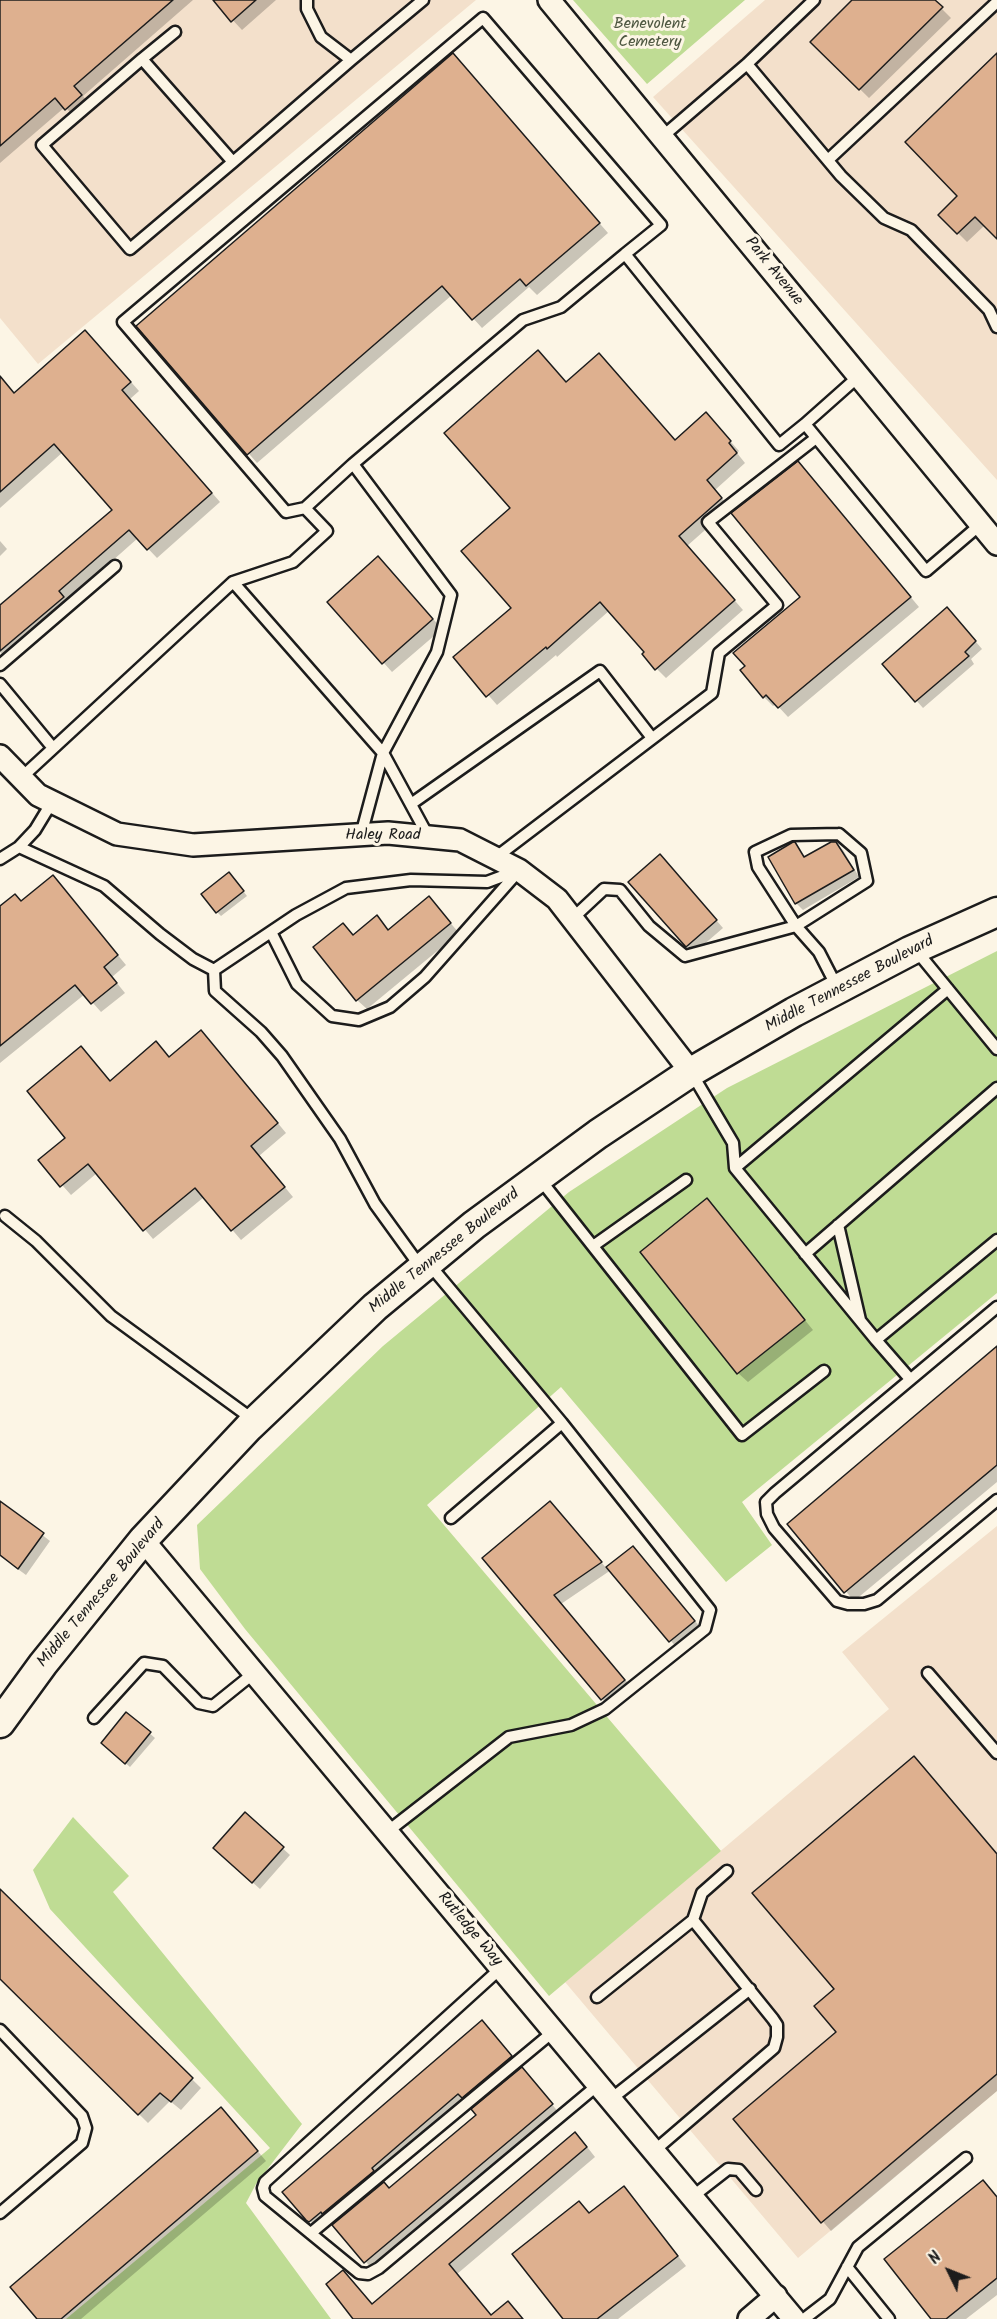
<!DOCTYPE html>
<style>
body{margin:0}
#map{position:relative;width:997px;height:2319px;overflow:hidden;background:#fcf5e5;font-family:Kalam,sans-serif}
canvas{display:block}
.north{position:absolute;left:919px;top:2241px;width:60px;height:60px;-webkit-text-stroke:4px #fcf5e5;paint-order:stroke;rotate:313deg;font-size:16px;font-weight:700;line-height:24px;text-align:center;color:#1c1c1c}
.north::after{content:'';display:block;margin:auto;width:21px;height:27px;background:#1c1c1c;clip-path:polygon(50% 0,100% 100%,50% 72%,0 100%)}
</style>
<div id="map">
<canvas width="997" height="2319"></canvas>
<div class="north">N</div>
</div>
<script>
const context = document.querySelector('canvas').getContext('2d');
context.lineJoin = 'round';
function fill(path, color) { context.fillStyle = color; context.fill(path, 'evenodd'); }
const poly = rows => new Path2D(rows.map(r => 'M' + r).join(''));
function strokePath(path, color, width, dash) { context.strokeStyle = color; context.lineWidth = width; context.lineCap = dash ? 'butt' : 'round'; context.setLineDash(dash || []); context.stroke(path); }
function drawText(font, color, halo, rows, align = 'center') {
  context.font = font + ' Kalam,sans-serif'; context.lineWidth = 6; context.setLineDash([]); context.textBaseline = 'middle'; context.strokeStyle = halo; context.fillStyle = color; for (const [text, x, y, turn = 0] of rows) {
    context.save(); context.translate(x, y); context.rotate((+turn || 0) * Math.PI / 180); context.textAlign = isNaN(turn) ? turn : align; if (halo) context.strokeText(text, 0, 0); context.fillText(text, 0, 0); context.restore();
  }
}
fill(poly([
 [0,0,476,0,38,364,0,318],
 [765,0,997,0,997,480,653,97],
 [997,1526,997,2091,798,2258,565,1982,889,1709,842,1652]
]), '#f3e0cb');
fill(poly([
 [573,0,745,0,647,84],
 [997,951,997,1293,742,1502,772,1545,726,1582,561,1387,427,1505,721,1851,549,1996,245,1629,200,1569,197,1525,383,1346,569,1192,727,1088],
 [73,1817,129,1876,113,1892,302,2124,256,2184,246,2203,331,2319,66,2319,270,2148,50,1909,33,1870]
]), '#bfdc94');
fill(poly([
 [0,0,193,0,83,96,90,105,76,118,65,107,0,163],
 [214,0,276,0,242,30],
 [854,0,933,0,951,18,869,98,812,42],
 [453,55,608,233,537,295,529,287,482,328,452,295,257,463,138,326],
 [997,55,997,237,985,225,967,242,940,215,959,196],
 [94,340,139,391,130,399,220,502,157,558,138,538,67,601,8,660,0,652,0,607,114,510,63,452,0,508,0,377,15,394],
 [566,383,675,441,715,424,739,451,737,453,745,463,715,490,730,508,687,546,743,610,666,678,657,669,646,652,610,610,557,657,556,655,497,705,455,657,513,608,512,508],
 [807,473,919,607,788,717,776,704,773,706,764,697,802,597],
 [0,541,7,549,0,556],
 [387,567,442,629,392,672,329,602],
 [954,616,982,649,971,659,974,664,923,708,884,664],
 [836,843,843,850,859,877,803,910,796,903,795,844,806,858],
 [667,863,723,928,694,953,630,882],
 [53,877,126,965,112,977,125,993,101,1012,85,994,0,1063,0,908,21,902],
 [233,878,247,896,221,916,217,912],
 [429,898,459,933,367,1009,357,1000,354,936,376,917,389,931],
 [210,1041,286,1133,259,1156,293,1197,241,1240,204,1197,153,1239,97,1173,71,1195,40,1160,67,1138,81,1048,111,1082,156,1043,170,1058],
 [707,1200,813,1330,748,1382,738,1373],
 [997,1348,997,1482,854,1601,789,1524],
 [0,1502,50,1541,26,1575,0,1556],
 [559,1512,607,1569,633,1548,701,1628,677,1648,611,1570,561,1604,633,1689,610,1708,484,1558],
 [127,1714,155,1738,130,1767,107,1747],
 [245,1814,290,1855,260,1889,222,1855],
 [997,1855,997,2091,831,2231,735,2119,838,2032],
 [0,1891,201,2088,181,2110,170,2101,148,2123,0,1977],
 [491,2031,520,2066,472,2106,468,2102,380,2178,382,2181,333,2222,331,2220,319,2230,310,2221],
 [530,2078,560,2114,374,2271,334,2226,389,2190],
 [230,2118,266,2161,81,2319,39,2319],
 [584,2143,595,2157,457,2274,492,2317,523,2319,357,2319],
 [983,2182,997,2197,997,2295,966,2319,933,2319],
 [624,2188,686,2266,618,2319,565,2319,590,2214]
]), '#0003');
const building = poly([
 [0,0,173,0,74,86,82,95,65,110,55,98,0,146,0,0],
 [213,0,256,0,231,22,213,0],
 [852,0,935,0,943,7,859,90,810,42,852,0],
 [453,53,600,223,526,286,520,279,472,320,442,286,247,455,136,326,453,53],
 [997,53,997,239,975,217,957,234,938,215,957,196,905,142,997,53],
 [85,330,131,382,122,390,212,493,147,550,129,530,59,591,64,597,0,651,0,605,112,510,54,444,0,492,0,376,14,393,85,330],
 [538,350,566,382,599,353,675,440,706,412,731,441,729,443,737,453,707,480,722,498,679,536,735,600,655,670,642,654,644,652,600,602,547,649,546,647,486,697,453,657,511,608,461,551,510,508,444,433,538,350],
 [798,461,911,597,778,708,766,695,763,698,740,670,745,666,733,653,800,597,731,513,798,461],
 [378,556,433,619,382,664,327,602,378,556],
 [947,607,976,641,965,652,969,656,915,702,882,664,947,607],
 [793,842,795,842,804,857,831,842,836,842,854,870,795,904,768,857,793,842],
 [660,854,717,920,686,947,628,882,660,854],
 [229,872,244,891,216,913,201,894,229,872],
 [53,875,118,955,104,967,117,983,91,1004,75,985,0,1046,0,906,15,894,21,901,53,875],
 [429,896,451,923,356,1001,313,947,343,923,353,935,377,915,388,930,429,896],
 [201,1030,278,1123,251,1146,285,1187,231,1231,195,1188,143,1231,88,1164,60,1187,38,1160,65,1138,27,1091,81,1046,110,1081,156,1041,169,1057,201,1030],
 [707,1198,805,1320,737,1374,640,1252,707,1198],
 [997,1346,997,1465,844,1593,787,1524,997,1346],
 [0,1501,44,1533,18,1569,0,1555,0,1501],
 [550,1501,602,1562,554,1595,625,1680,601,1700,482,1558,550,1501],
 [633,1546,695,1621,669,1642,606,1567,633,1546],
 [126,1712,151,1732,125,1764,101,1743,126,1712],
 [914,1756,997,1854,997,2074,821,2223,733,2119,836,2032,814,2006,834,1989,752,1893,914,1756],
 [245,1812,284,1847,252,1883,213,1848,245,1812],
 [0,1889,193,2078,171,2102,160,2093,138,2115,0,1979,0,1889],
 [482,2020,512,2056,462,2098,458,2094,372,2168,374,2171,322,2214,321,2212,309,2222,306,2220,282,2192,482,2020],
 [522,2067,553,2104,364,2263,332,2225,384,2182,389,2188,476,2115,471,2109,522,2067],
 [221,2107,258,2151,61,2319,37,2319,10,2287,221,2107],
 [575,2132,587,2147,449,2264,491,2315,508,2301,523,2319,353,2319,326,2284,343,2270,372,2304,575,2132],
 [983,2180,997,2197,997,2278,946,2319,931,2319,884,2259,983,2180],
 [624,2186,678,2256,597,2319,563,2319,512,2254,579,2201,589,2213,624,2186]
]);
fill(building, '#deb08f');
strokePath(building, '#1c1c1c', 1.5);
const service = poly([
 [307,0,307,9,321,37,351,60],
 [142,59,175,32],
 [747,64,841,176,884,218,911,230,989,310,997,327],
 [662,137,747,64,814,0],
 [828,160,997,2],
 [233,162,142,59,42,145,130,249,233,162,351,60,423,0],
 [859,376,805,424,926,571,981,524],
 [353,464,451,595,437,652,383,753,361,835],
 [305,508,286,512,123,322,483,18,661,225,625,254],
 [233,582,383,753,428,836],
 [0,665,115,566],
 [0,684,53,748],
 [21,778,233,582,293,562,327,531,305,508,353,464,523,320,561,307,625,254,779,445,805,424],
 [411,804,600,671,652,738],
 [839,834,861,853,867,881,796,926,758,867,755,852,791,835,839,834],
 [19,847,104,886,160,934,193,959,214,970,296,915,346,888,411,880,487,882,519,870],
 [495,858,712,693,719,653,777,605,708,522,816,438],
 [0,859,19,847,35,830,52,802],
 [573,918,604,889,620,890,649,926,685,956,796,926,819,952,838,989],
 [271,932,297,984,332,1016,359,1020,390,1007,425,977,517,873],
 [915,949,997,1049],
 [214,970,215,991,261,1032,282,1056,340,1139,375,1204,422,1269],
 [691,1072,733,1143,735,1168,876,1340],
 [735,1168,948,989],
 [539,1178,742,1435,824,1371],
 [5,1216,36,1241,111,1316,255,1421],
 [838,1225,860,1320],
 [593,1246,686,1180],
 [805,1254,997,1088],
 [997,1307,775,1493,766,1502,767,1514,774,1528,837,1601,848,1604,864,1604,877,1600,997,1500],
 [910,1379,876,1340,997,1240],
 [451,1518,562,1423],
 [928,1673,997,1753],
 [94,1718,144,1663,163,1666,199,1703,213,1706,254,1673],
 [387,1832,509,1737,571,1725,605,1709,705,1629,710,1610,562,1423,429,1264],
 [501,1968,265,2182,263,2188,265,2196,359,2273,368,2274,379,2268,599,2084],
 [597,1997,693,1920,702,1893,727,1871],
 [0,2030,82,2116,86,2128,82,2143,0,2213],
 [611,2099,750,1989],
 [654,2151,774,2048,777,2037,777,2025,773,2019,693,1920],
 [692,2197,728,2169,739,2170,756,2190],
 [311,2233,554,2031],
 [847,2267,889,2319],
 [804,2319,830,2299,858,2247,966,2158]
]);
const minor = poly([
 [549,0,997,544],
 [0,756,38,795,117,834,193,845,388,833,460,840,519,870,557,899,691,1072],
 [143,1540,794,2319],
 [749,2319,776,2296]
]);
const secondary = poly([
 [0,1723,43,1664,143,1540,249,1427,375,1307,474,1225,598,1134,691,1072,794,1012,910,951,997,912]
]);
strokePath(service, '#1c1c1c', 15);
strokePath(minor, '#1c1c1c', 26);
strokePath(secondary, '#1c1c1c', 33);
strokePath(service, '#fcf5e5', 10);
strokePath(minor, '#fcf5e5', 21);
strokePath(secondary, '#fcf5e5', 28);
drawText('16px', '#4d5640', '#fcf5e5', [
 ["Benevolent",650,25],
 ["Cemetery",650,43]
]);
drawText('16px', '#1c1c1c', '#fcf5e5', [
 ["Park Avenue",773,272,51],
 ["Haley Road",383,836],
 ["Middle Tennessee Boulevard",850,985,-28],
 ["Middle Tennessee Boulevard",445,1252,-39],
 ["Middle Tennessee Boulevard",102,1594,-50],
 ["Rutledge Way",469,1930,50]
]);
</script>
